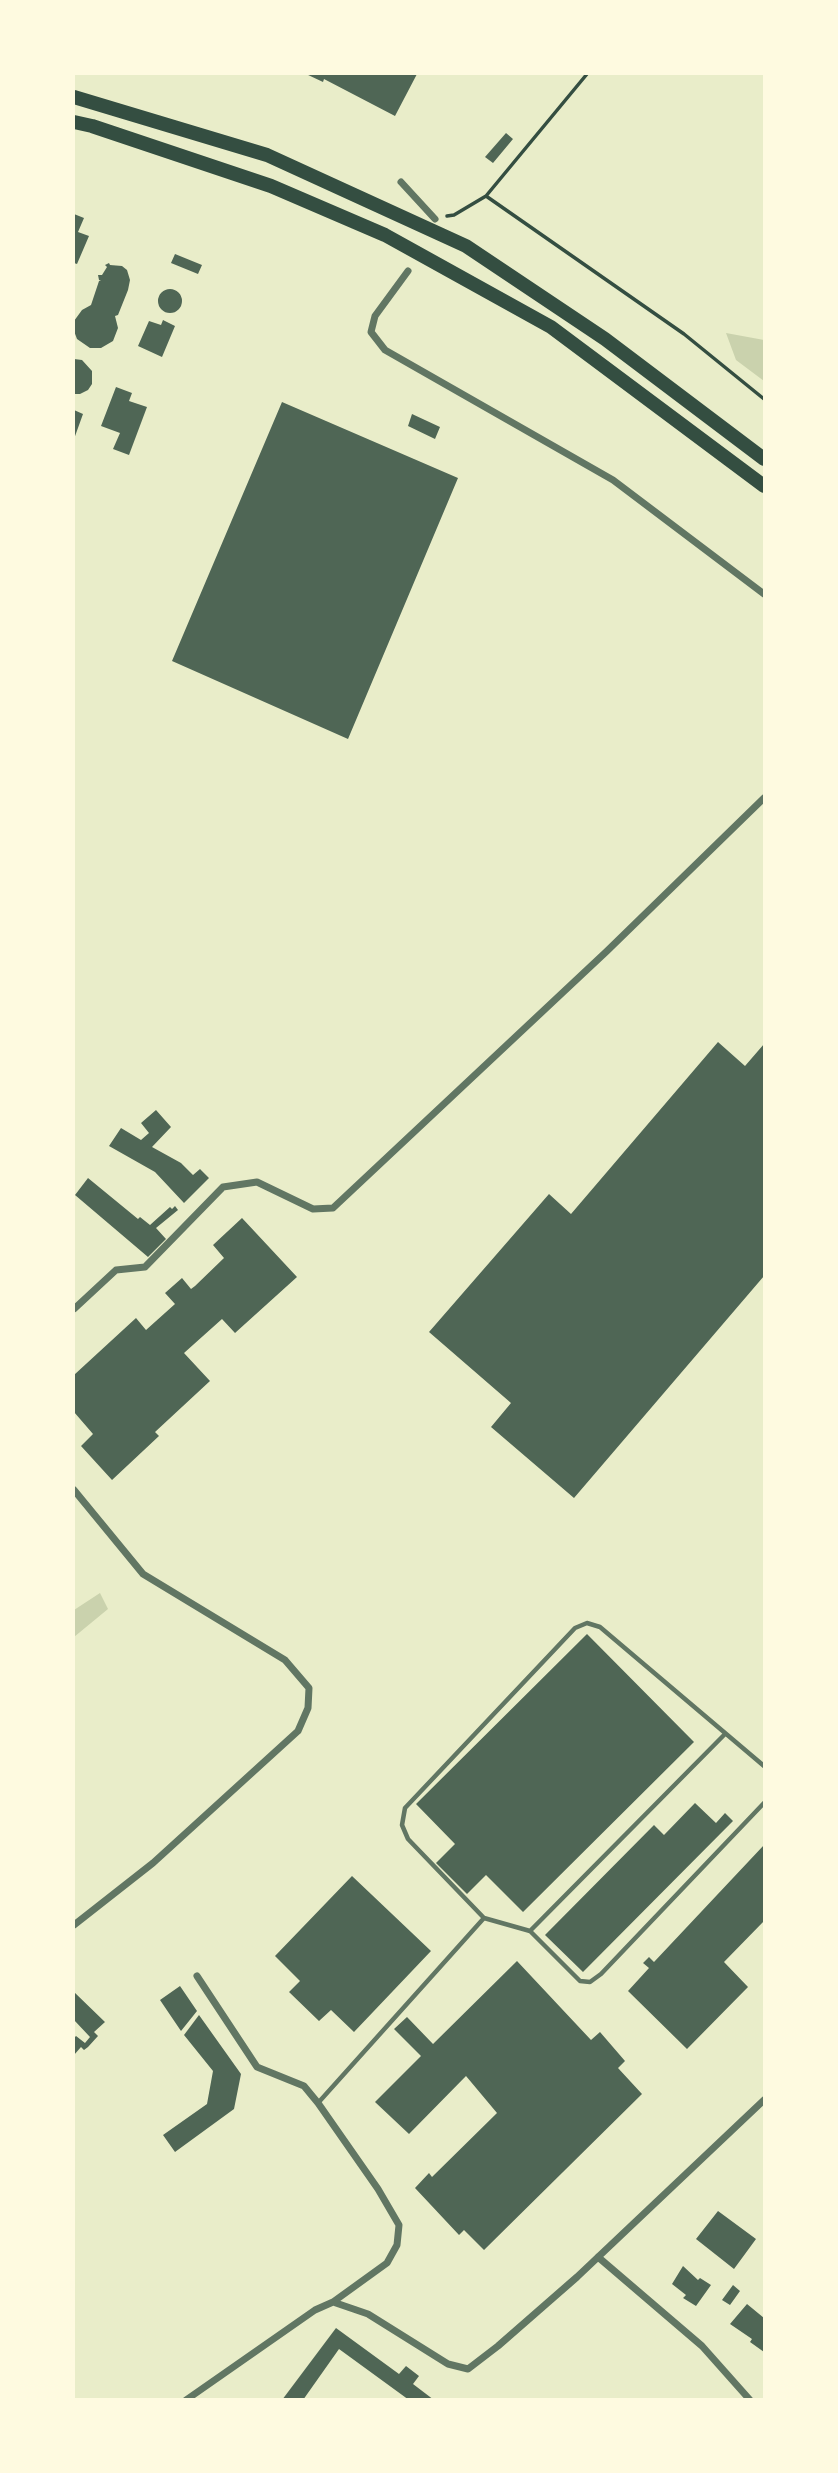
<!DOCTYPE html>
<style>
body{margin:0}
#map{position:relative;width:838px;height:2473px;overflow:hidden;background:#e9edc9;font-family:"Fira Sans Condensed",sans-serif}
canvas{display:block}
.frame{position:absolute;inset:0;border:75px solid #fefae0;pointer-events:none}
</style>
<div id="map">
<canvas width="838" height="2473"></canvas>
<div class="frame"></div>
</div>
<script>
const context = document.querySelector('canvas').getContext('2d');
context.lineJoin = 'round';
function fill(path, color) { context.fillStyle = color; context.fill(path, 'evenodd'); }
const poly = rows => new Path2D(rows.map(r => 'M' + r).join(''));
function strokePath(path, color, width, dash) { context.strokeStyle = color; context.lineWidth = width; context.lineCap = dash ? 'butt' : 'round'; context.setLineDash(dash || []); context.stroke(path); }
fill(poly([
 [726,333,764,340,764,381,736,360],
 [100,1593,108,1609,74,1637,74,1610]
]), '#cad2ad');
fill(poly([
 [306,74,417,74,395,116,324,79,323,82],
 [506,133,513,139,493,163,485,157],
 [74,214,84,218,78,232,89,236,77,264,74,263],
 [175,254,202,265,198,274,171,263],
 [109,263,110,265,122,266,127,270,130,280,128,290,118,315,115,316,118,328,113,341,101,348,90,348,77,339,74,331,74,321,82,310,91,305,99,281,101,281,99,280,98,275,102,275,107,267,105,265],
 '158 301a12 12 0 1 1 24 0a12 12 0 1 1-24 0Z',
 [163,320,175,326,162,357,138,346,149,321,161,325],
 [74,359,82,360,92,371,92,384,88,390,80,394,74,394],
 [116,387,132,393,129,401,147,407,129,455,113,449,120,433,101,426],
 [282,402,458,478,348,739,172,661],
 [74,410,83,414,74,439],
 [412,414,440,427,435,439,408,426],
 [718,1042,745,1066,764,1044,764,1276,574,1498,491,1427,511,1403,429,1332,549,1194,571,1214],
 [156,1110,171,1127,152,1147,181,1163,193,1175,200,1169,209,1178,184,1203,155,1172,109,1146,121,1128,141,1140,149,1133,141,1123],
 [88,1178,138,1219,140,1217,150,1225,170,1207,172,1209,175,1206,178,1210,156,1228,166,1239,148,1257,75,1195],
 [242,1218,297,1277,235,1333,222,1319,184,1353,210,1381,155,1432,159,1436,112,1480,81,1446,93,1434,74,1412,74,1375,136,1318,146,1330,175,1304,165,1293,182,1278,191,1289,195,1286,224,1258,213,1245],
 [587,1634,694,1742,523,1912,486,1875,467,1894,436,1863,455,1844,416,1804],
 [695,1803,716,1823,725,1813,733,1821,583,1972,545,1935,654,1825,664,1835],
 [764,1845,764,1921,724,1962,748,1987,687,2049,628,1991,649,1968,643,1963,649,1957,654,1962],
 [352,1876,431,1951,354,2032,331,2010,319,2021,289,1992,300,1981,275,1956],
 [517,1961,591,2040,600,2032,625,2061,618,2068,642,2094,484,2250,464,2230,459,2235,415,2188,429,2173,432,2177,497,2113,466,2076,409,2134,375,2102,421,2056,394,2029,407,2017,433,2044],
 [180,1986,197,2011,181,2031,160,2000],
 [74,1992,105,2022,94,2032,98,2036,88,2047,84,2050,81,2047,74,2055,74,2038,76,2036,85,2043,90,2037,74,2020],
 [199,2015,241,2074,234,2109,175,2152,163,2135,207,2104,213,2071,184,2035],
 [718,2211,756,2239,734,2269,696,2239],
 [683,2266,698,2280,700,2278,711,2285,696,2306,683,2298,686,2295,672,2284],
 [733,2285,740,2291,730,2305,722,2300],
 [747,2304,764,2318,764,2352,750,2342,752,2339,730,2324],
 [336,2328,399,2374,406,2366,419,2376,413,2384,434,2400,409,2400,339,2349,303,2400,282,2400]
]), '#4f6655');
strokePath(poly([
 [486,196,684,334,764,399],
 [447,216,454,215,486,196,587,74]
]), '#344e41', 3.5);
strokePath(poly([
 [764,1766,600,1627,587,1623,575,1628,405,1808,402,1825,408,1839,484,1918,530,1931,580,1981,590,1982,601,1974,764,1803],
 [530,1931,725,1734],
 [318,2103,484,1918]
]), '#617663', 4.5);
strokePath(poly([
 [401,182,435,219],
 [408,271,375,316,371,332,385,350,613,480,764,594],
 [74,1309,116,1270,145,1267,223,1187,257,1182,313,1209,333,1208,607,951,764,798],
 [74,1490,143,1574,285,1660,309,1688,308,1708,298,1731,153,1863,74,1925],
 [197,1976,257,2067,304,2086,318,2103,378,2189,399,2225,397,2245,387,2263,333,2302],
 [598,2257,702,2346,750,2400],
 [186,2400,315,2310,333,2302,368,2314,448,2364,468,2369,498,2346,577,2277,764,2100]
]), '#617663', 7);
strokePath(poly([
 [74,97,267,155,466,246,605,339,764,459],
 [74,122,92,126,271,186,385,235,551,327,764,486]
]), '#344e41', 14);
</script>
